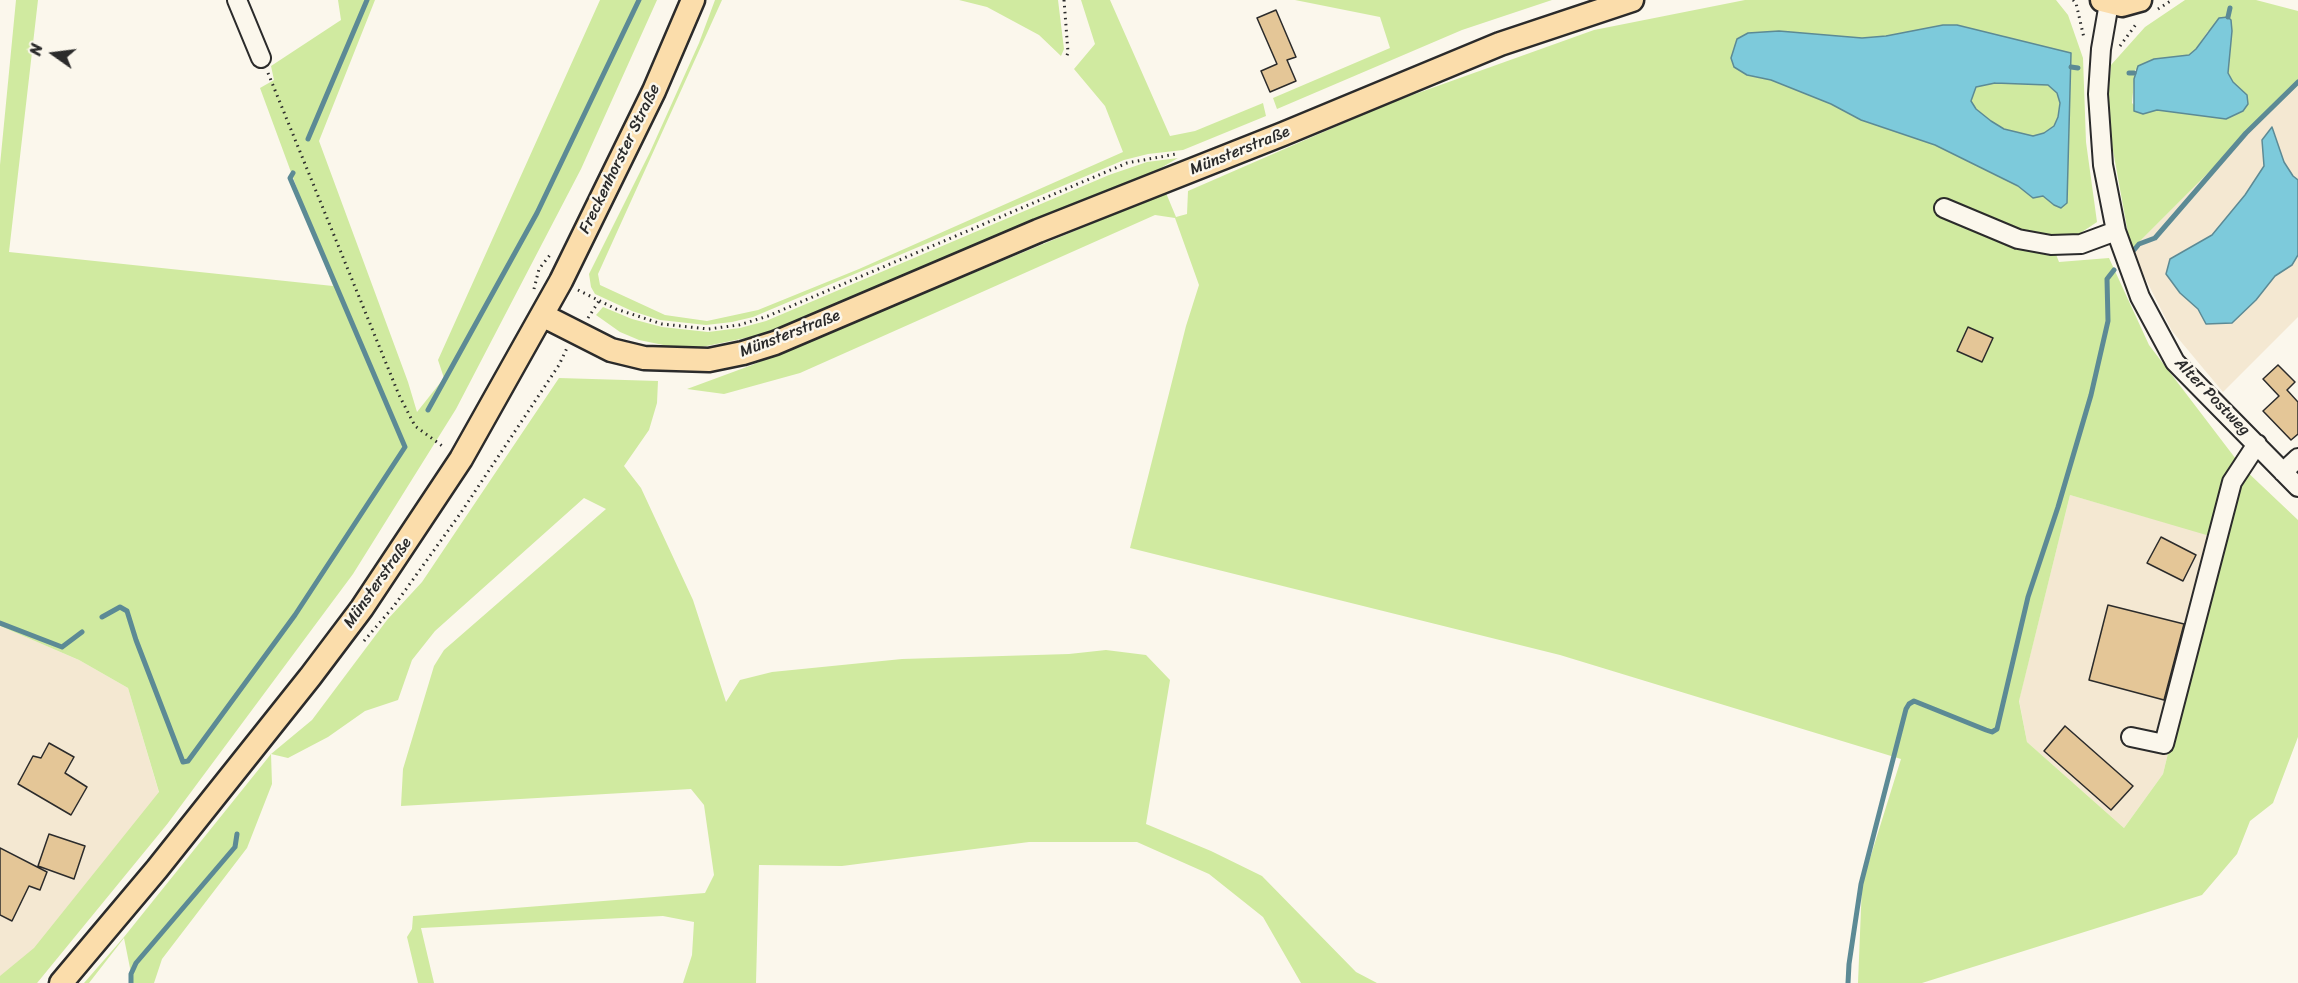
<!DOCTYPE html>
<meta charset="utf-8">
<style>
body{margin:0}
#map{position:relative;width:2298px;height:983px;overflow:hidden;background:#fbf7ec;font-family:Sriracha,sans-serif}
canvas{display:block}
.north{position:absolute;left:24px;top:24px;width:60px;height:60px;-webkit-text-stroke:4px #fbf7ec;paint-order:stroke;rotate:284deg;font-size:16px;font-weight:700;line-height:24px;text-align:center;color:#2b2b2b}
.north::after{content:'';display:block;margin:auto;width:21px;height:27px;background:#2b2b2b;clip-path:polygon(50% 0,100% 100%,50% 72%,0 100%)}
</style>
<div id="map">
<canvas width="2298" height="983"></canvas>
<div class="north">N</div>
</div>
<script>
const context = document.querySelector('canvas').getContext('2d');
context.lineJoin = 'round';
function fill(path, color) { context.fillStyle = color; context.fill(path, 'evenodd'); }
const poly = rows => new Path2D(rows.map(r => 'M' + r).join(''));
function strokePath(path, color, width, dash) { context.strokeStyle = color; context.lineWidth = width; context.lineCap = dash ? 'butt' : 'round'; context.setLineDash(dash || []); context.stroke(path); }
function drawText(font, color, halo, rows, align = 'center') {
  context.font = font + ' Sriracha,sans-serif'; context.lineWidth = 5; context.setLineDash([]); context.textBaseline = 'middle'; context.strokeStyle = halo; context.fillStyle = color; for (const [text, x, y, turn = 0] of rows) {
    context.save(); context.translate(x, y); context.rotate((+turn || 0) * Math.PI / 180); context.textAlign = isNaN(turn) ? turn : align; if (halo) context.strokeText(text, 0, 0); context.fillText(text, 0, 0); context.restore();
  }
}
fill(poly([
 [2298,83,2298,317,2223,392,2172,331,2131,250],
 [2070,495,2220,538,2163,774,2124,828,2027,742,2019,700],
 [0,626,79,660,128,688,168,823,37,983,0,983]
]), '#f4e8d2');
fill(poly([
 [16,0,38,0,9,252,333,286,260,88,274,80,271,66,341,20,338,0,375,0,319,141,408,382,417,412,444,378,438,360,600,0,657,0,581,169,456,409,353,574,168,823,37,983,0,983,0,976,34,948,159,792,128,688,79,660,0,626,0,165],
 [715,0,722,0,598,274,600,285,665,315,707,321,758,310,859,269,1123,152,1105,106,1074,69,1095,44,1081,0,1110,0,1170,136,1195,131,1263,103,1266,116,1183,150,1148,154,1124,160,753,317,732,322,706,325,660,320,632,311,595,294,591,287,589,274,650,152,699,43],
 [959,0,1058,0,1064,49,1061,56,1039,35,987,7],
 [1295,0,1552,0,1462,30,1277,109,1273,98,1390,48,1380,17],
 [1745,0,2056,0,2068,15,2083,58,2086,142,2097,222,2079,234,2048,234,2059,262,2109,258,2149,345,2242,467,2298,520,2298,737,2273,803,2250,821,2237,854,2202,895,1922,983,1858,983,1862,884,1901,759,1560,655,1130,548,1186,326,1199,285,1175,218,1155,215,800,373,724,394,687,389,752,365,1166,193,1176,217,1187,214,1188,191,1390,103,1594,30],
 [1943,25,1957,25,2071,53,2067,203,2054,205,2043,196,2033,198,2018,186,1935,145,1861,120,1831,104,1771,80,1747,75,1734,67,1862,38,1886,36],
 [2070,495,2220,539,2163,774,2124,828,2027,742,2019,701],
 [2185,0,2256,0,2298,11,2298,83,2131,250,2112,145,2108,101,2111,65,2145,27],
 [2208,31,2232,31,2228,73,2233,82,2247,95,2189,113,2157,110,2143,114,2132,103,2135,70,2154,59,2189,55,2196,49],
 [1995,83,2048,85,2057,93,2060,103,2058,117,2054,126,2044,133,2033,136,2004,129,1991,121,1976,109,1971,101,1976,87],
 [1178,158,1142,179,943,259,779,331,702,347,678,348,639,340,620,332,596,315,603,307,632,319,662,327,708,332,740,328,766,321,1109,175,1147,162],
 [559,378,658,381,657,403,649,430,624,466,641,488,693,600,726,702,740,680,772,672,902,659,1069,654,1106,650,1146,655,1170,680,1146,824,1211,851,1262,876,1356,972,1377,983,1301,983,1263,917,1209,874,1137,842,1029,842,842,866,759,865,756,983,683,983,692,955,694,922,663,916,421,928,434,983,418,983,407,937,412,929,413,916,705,893,714,875,704,805,691,789,401,806,403,769,434,666,444,650,606,509,584,498,435,631,412,660,398,700,365,711,328,737,288,758,271,754,272,784,247,848,162,959,154,983,133,983,124,938,89,983,84,983,124,937,271,754,312,720,387,620,422,582]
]), '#d0eaa0');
const water = poly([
 [2228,17,2231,20,2232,31,2228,73,2233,82,2247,95,2248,104,2243,111,2226,119,2157,110,2143,114,2134,111,2134,79,2138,66,2154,59,2189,55,2196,49,2219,18,2228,17],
 [1943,25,1957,25,2071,53,2067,203,2061,208,2054,205,2043,196,2033,198,2018,186,1935,145,1861,120,1831,104,1771,80,1747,75,1734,67,1731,58,1737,39,1748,33,1779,31,1862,38,1886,36,1943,25],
 [1995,83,2048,85,2057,93,2060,103,2058,117,2054,126,2044,133,2033,136,2004,129,1991,121,1976,109,1971,101,1976,87,1995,83],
 [2272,127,2284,162,2293,176,2298,180,2298,255,2292,265,2275,276,2256,300,2232,323,2206,324,2198,309,2180,293,2166,274,2170,259,2212,235,2245,195,2264,166,2262,140,2272,127]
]);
fill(water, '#7dcadb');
strokePath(water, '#5c8a95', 1.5);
strokePath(poly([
 [2228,17,2230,8],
 [2071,67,2078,68],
 [2129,73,2134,73],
 [308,139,367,0],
 [2134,250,2139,244,2155,238,2246,133,2298,82],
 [428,410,537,213,639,0],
 [102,617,120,607,127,611,136,640,183,762,188,761,295,615,405,447,290,178,293,173],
 [0,623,62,647,82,632],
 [131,983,131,974,136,963,235,847,237,834],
 [1848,983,1849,964,1861,884,1906,709,1909,704,1914,701,1986,730,1992,732,1997,729,2028,597,2058,507,2091,395,2108,321,2107,279,2114,270]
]), '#5c8a95', 5);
const building = poly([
 [1276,10,1296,57,1287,60,1296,81,1270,92,1261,71,1277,64,1257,18,1276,10],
 [1968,327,1993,338,1982,362,1957,351,1968,327],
 [2278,365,2295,382,2287,390,2298,402,2298,434,2291,440,2263,411,2279,396,2263,379,2278,365],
 [2161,537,2196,555,2183,581,2147,563,2161,537],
 [2108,605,2184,624,2164,700,2089,680,2108,605],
 [2065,726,2133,786,2111,810,2044,751,2065,726],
 [49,743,74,757,65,773,87,787,71,815,18,784,33,756,41,758,49,743],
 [49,834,85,846,74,879,38,866,49,834],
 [0,848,47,872,40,890,29,886,12,921,0,915,0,848]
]);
fill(building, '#e4c697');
strokePath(building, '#2b2b2b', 1.5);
const minor = poly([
 [237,0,261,58],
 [2109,3,2101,49,2098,94,2103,165,2116,231,2140,297,2175,362,2298,487],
 [1944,208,2018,239,2051,245,2081,244,2116,231],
 [2283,472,2298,458],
 [2131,737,2164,744,2232,482,2257,444]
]);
const major = poly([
 [2102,0,2122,5,2140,0],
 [542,315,611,350,644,358,709,360,743,353,775,343,1038,231,1283,134,1500,44,1632,0],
 [61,983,157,869,310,677,362,608,461,459,561,281,654,91,693,0]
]);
strokePath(minor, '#2b2b2b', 22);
strokePath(major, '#2b2b2b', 27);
strokePath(poly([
 [1064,0,1068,52,1066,59],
 [2073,0,2076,3,2084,38],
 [2158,9,2172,0],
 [2120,46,2137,23],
 [268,73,399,395,415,426,445,448],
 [534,289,539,269,550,255],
 [578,290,616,309,662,324,708,329,739,325,768,316,1127,163,1176,154],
 [588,318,599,301],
 [364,641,394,606,460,514,559,365,567,348]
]), '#2b2b2b', 3, [1.5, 4.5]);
strokePath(minor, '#fbf7ec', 18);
strokePath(major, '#fbddab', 22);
drawText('16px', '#2b2b2b', '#fbf7ec', [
 ["Münsterstraße",1240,151,-22],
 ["Freckenhorster Straße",620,159,-64],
 ["Münsterstraße",790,334,-21],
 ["Alter Postweg",2212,397,46],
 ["Münsterstraße",378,583,-55]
]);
</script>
